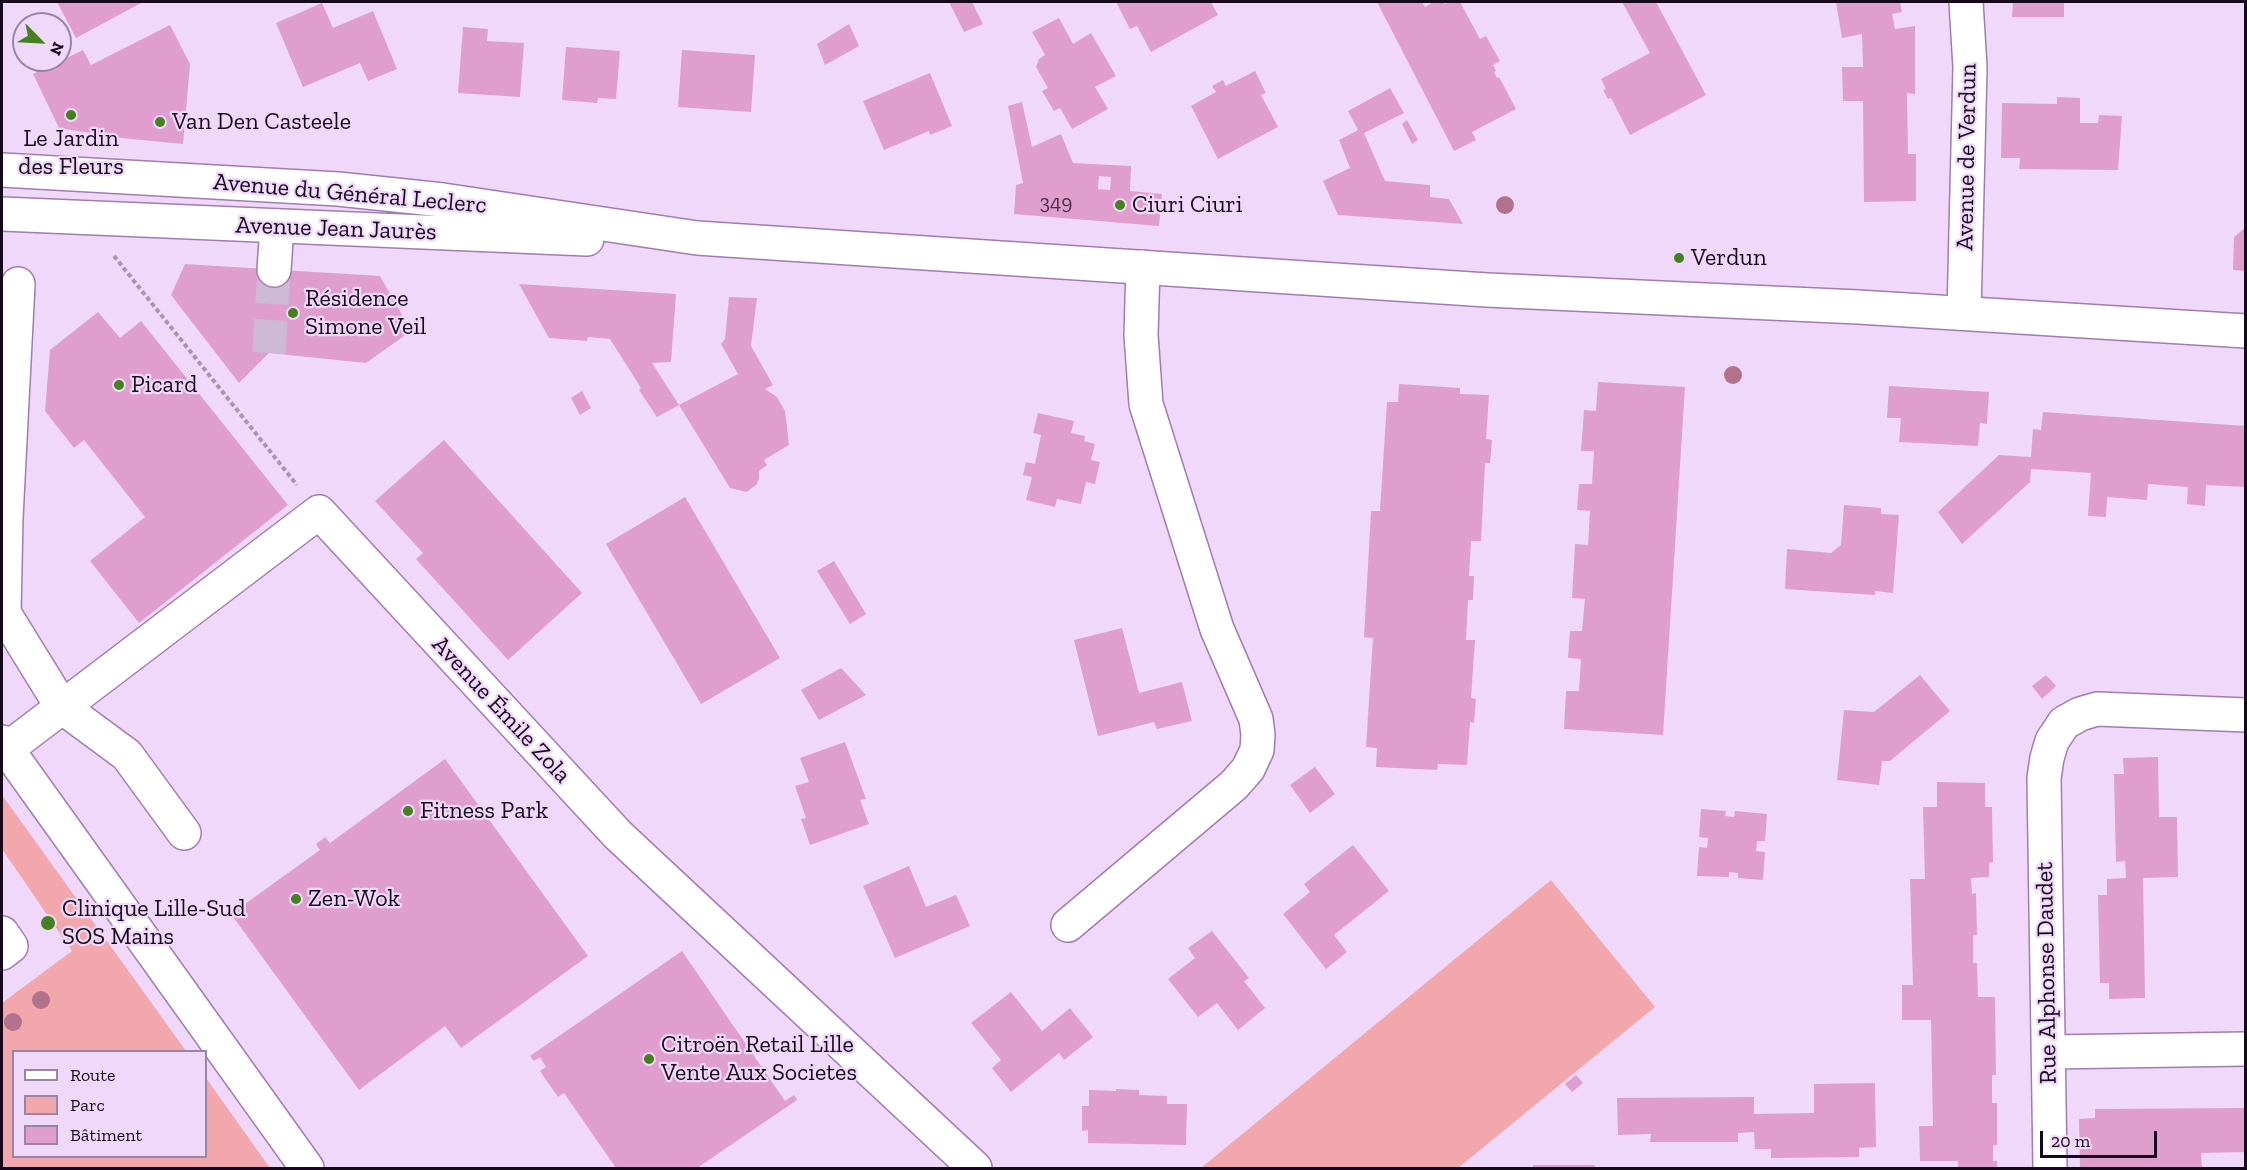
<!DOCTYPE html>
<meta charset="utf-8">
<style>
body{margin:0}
#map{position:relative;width:2247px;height:1170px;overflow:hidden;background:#f0d8fa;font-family:"Zilla Slab",serif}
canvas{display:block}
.frame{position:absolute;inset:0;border:3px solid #17091c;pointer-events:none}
.legend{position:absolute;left:12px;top:1050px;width:195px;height:108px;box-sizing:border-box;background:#f0d8fa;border:2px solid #9985a1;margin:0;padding:8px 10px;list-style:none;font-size:18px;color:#17091c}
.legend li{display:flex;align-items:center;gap:12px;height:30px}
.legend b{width:30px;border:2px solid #9985a1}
.north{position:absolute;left:12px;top:12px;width:60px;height:60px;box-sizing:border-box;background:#f0d8fa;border:2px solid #9985a1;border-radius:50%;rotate:114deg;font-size:16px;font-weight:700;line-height:24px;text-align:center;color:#17091c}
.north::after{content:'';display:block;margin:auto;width:21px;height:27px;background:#45811f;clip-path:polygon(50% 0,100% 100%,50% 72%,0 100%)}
.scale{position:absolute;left:2040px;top:1131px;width:117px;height:27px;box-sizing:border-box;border:3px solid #17091c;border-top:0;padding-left:8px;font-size:18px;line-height:21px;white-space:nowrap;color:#17091c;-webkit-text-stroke:4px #f0d8fa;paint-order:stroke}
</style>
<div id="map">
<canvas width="2247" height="1170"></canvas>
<div class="frame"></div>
<ul class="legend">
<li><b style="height:8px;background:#fff"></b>Route</li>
<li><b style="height:16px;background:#f1a7ab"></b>Parc</li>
<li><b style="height:16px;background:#e09ecf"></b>Bâtiment</li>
</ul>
<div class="north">N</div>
<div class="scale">20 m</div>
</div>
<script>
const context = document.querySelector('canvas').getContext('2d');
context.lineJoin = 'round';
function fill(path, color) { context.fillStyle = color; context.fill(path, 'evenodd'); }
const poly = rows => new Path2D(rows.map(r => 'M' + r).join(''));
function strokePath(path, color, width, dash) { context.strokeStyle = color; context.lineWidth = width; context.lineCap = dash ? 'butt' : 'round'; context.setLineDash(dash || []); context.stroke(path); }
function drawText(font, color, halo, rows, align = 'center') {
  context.font = font + ' "Zilla Slab",serif'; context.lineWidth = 4.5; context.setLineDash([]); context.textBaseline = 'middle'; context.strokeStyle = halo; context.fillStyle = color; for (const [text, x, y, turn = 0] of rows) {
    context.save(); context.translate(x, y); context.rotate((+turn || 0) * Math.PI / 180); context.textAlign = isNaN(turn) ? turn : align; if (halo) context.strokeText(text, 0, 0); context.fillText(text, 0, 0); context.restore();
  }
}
fill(poly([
 [2,795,186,1051,14,1052,14,1156,206,1156,206,1078,270,1168,2,1168,2,1003,72,951,2,849],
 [1551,880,1655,1007,1458,1168,1201,1168]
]), '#f1a7ab');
fill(poly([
 [57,2,143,2,76,38],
 [949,2,972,2,983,24,964,32],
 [1121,2,1211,2,1218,15,1151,52,1137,26,1130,29,1117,4],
 [1377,2,1422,2,1425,7,1432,3,1431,2,1443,2,1445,4,1450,2,1460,2,1480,39,1486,36,1500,61,1493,65,1496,71,1494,72,1497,78,1499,77,1516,109,1472,132,1476,140,1454,151],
 [1622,2,1656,2,1706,95,1630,135,1611,98,1608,99,1603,90,1606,89,1601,79,1650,53],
 [1836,2,1900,2,1902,12,1892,14,1895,29,1915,26,1915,94,1907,93,1908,154,1916,154,1916,201,1864,202,1863,101,1843,101,1842,67,1863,67,1862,34,1842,38],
 [2013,2,2064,2,2064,17,2012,17],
 [322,3,333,28,373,11,397,69,368,81,360,63,303,87,276,23],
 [1059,18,1073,44,1091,33,1116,76,1095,87,1108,109,1072,129,1060,108,1054,111,1042,91,1048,88,1036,67,1039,59,1045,55,1032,32],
 [849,24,859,46,825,65,817,44],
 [170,25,190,64,183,144,121,138,59,128,33,74,83,50,91,65],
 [463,27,488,29,487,41,524,43,520,97,458,93],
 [566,47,620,51,616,99,598,98,597,103,562,100],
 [682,50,755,55,751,112,678,107],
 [1255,71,1266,93,1261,95,1278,127,1218,159,1191,106,1216,92,1212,86,1223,80,1226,86],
 [930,73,952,126,930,135,929,131,884,150,863,101],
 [1390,88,1404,113,1364,133,1385,181,1430,185,1430,197,1449,199,1463,224,1338,215,1323,181,1350,168,1339,140,1358,130,1348,111],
 [2057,97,2080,98,2080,123,2098,123,2099,115,2122,116,2118,170,2019,169,2020,158,2001,158,2002,103,2057,104],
 [1022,102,1032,147,1061,134,1073,163,1131,166,1130,191,1162,194,1159,226,1014,214,1016,185,1023,183,1008,106],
 [1099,176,1111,177,1110,190,1098,189],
 [1407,120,1418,140,1412,144,1402,124],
 [2246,227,2246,271,2233,270,2234,237],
 [185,264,380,276,411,331,366,363,269,353,239,383,171,295],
 [519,284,676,294,671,362,652,363,679,405,657,417,639,390,641,388,610,339,588,337,587,341,549,338],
 [729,297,757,298,751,346,773,385,765,389,777,397,785,411,789,445,764,460,767,465,759,471,759,478,757,484,747,492,730,488,679,405,738,374,721,344,725,339],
 [98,312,120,338,141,321,288,505,139,623,90,561,145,517,84,440,74,448,45,411,50,350],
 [1598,382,1685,387,1663,735,1564,729,1566,691,1579,691,1581,659,1568,658,1570,631,1582,631,1585,599,1572,598,1575,544,1588,545,1590,511,1577,510,1579,484,1592,484,1594,451,1581,451,1584,410,1596,411],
 [1399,384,1460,388,1460,394,1489,395,1486,439,1492,440,1490,463,1485,463,1481,541,1471,541,1469,576,1474,576,1473,600,1468,600,1466,640,1475,640,1471,698,1476,699,1474,723,1470,722,1467,765,1438,764,1437,770,1376,767,1377,748,1366,747,1373,638,1364,637,1371,511,1380,511,1387,402,1398,402],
 [1889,386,1989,392,1987,424,1980,423,1978,446,1899,442,1901,418,1887,418],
 [582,391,591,408,580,415,571,398],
 [2043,412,2246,426,2246,487,2206,485,2205,506,2187,504,2188,487,2148,484,2147,500,2107,497,2106,517,2088,516,2091,473,2031,469,2030,482,1962,544,1938,512,1999,455,2031,457,2033,429,2041,430],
 [1038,413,1074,421,1071,433,1085,436,1084,441,1095,444,1091,460,1100,462,1095,484,1086,482,1081,504,1057,499,1055,507,1026,500,1032,477,1023,475,1026,462,1035,464,1041,435,1033,433],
 [444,440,582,593,508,660,416,559,423,553,375,501],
 [685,497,780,658,701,704,606,544],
 [1844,505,1881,508,1881,514,1899,515,1893,593,1875,591,1875,595,1785,589,1787,549,1831,553,1841,545],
 [834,561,866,614,850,624,817,571],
 [1122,628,1139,693,1182,682,1192,721,1157,729,1154,722,1098,736,1074,640],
 [841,668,866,695,819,720,801,690],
 [1920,675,1950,711,1890,761,1882,761,1879,785,1837,780,1844,710,1874,712],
 [2046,675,2056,686,2042,699,2032,686],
 [845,742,866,799,860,800,869,824,810,845,801,819,806,818,795,786,809,782,800,758],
 [2158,757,2159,817,2177,817,2178,877,2143,878,2145,998,2109,999,2109,983,2100,983,2098,895,2107,895,2107,879,2126,878,2125,861,2116,862,2114,774,2124,774,2123,758],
 [445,759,588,956,461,1048,445,1026,359,1090,231,914,320,850,316,844,325,837,330,843],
 [1315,767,1335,794,1310,813,1290,785],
 [1937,782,1985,783,1985,807,1992,807,1993,862,1989,863,1989,877,1971,878,1972,894,1976,893,1977,935,1973,935,1973,963,1977,963,1978,997,1995,997,1996,1075,1992,1075,1992,1103,1997,1103,1997,1145,1993,1145,1993,1161,1997,1161,1997,1168,1958,1168,1958,1161,1920,1161,1919,1126,1933,1126,1931,1020,1902,1020,1902,985,1913,985,1910,879,1925,879,1923,807,1937,807],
 [1701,809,1726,811,1725,816,1734,817,1735,811,1767,814,1765,841,1757,841,1756,851,1765,852,1763,880,1738,878,1738,873,1729,872,1729,877,1697,876,1699,847,1707,848,1708,838,1699,837],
 [1353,845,1389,891,1334,935,1347,952,1326,969,1283,914,1310,892,1304,884],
 [909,866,926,907,956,895,970,926,895,958,863,886],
 [1212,931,1249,978,1244,981,1265,1008,1238,1030,1217,1003,1198,1017,1168,979,1195,958,1188,948],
 [682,951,785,1101,794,1095,797,1100,697,1168,616,1168,564,1093,558,1097,540,1071,546,1067,540,1057,534,1061,530,1056],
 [1011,992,1042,1031,1070,1008,1093,1037,1064,1060,1059,1053,1011,1092,992,1068,1001,1060,971,1023],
 [1576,1075,1583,1083,1572,1092,1565,1084],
 [1875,1083,1876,1147,1859,1148,1859,1157,1771,1158,1771,1149,1755,1149,1754,1132,1738,1133,1738,1142,1650,1142,1651,1134,1618,1135,1617,1098,1754,1097,1754,1114,1814,1113,1814,1084],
 [1116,1089,1139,1090,1139,1095,1167,1096,1167,1104,1187,1104,1186,1145,1088,1143,1088,1130,1082,1131,1082,1106,1089,1106,1089,1090,1116,1091],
 [2246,1108,2246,1152,2201,1153,2202,1168,2080,1168,2079,1119,2095,1118,2095,1109],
 [1533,1165,1595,1165,1595,1168,1533,1168]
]), '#e09ecf');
strokePath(poly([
 [269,353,274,270]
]), '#cfb9d9', 33, [33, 16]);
const minor = poly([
 [274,270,277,226],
 [18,284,6,518,4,613,62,707,127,755,184,833],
 [1964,313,1970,67,1966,2],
 [2,742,307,1168],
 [7,749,319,512,618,835,975,1168],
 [1068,925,1234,785,1248,769,1257,750,1258,735,1256,719,1217,629,1146,404,1141,335,1143,267],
 [2,933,11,946,2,953],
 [2049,1052,2246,1049],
 [2050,1168,2044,778,2047,758,2052,741,2064,723,2080,714,2097,709,2246,715]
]);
const major = poly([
 [2,170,338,189,443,200,697,238,1487,290,1858,307,2246,331],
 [2,214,587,239]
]);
strokePath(minor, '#a27cb1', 36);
strokePath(major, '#a27cb1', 36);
strokePath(poly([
 [114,256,297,485]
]), '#a894b1', 4, [4.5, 3]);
strokePath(minor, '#fff', 33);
strokePath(major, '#fff', 33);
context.fillStyle = '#b2728b';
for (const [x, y] of [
 [1505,205],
 [1733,375],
 [41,1000],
 [13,1022]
]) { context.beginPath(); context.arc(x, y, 9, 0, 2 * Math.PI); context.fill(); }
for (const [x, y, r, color] of [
 [71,115,6,"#45811f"],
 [160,122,6,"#45811f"],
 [1120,205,6,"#45811f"],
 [1679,258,6,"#45811f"],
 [293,313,6,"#45811f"],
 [119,385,6,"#45811f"],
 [408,811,6,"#45811f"],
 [296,899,6,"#45811f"],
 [48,923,8,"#45811f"],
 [649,1059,6,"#45811f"]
]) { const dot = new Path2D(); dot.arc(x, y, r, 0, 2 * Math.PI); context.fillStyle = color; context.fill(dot); strokePath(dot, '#f0d8fa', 2); }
drawText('21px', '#492e49', null, [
 ["349",1056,203]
]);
drawText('24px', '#17091c', '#f0d8fa', [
 ["Van Den Casteele",172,122],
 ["Le Jardin",71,139,"center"],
 ["des Fleurs",71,167,"center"],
 ["Ciuri Ciuri",1132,205],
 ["Verdun",1691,258],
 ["Résidence",305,299],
 ["Simone Veil",305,327],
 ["Picard",131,385],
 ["Fitness Park",420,811],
 ["Zen-Wok",308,899],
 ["Clinique Lille-Sud",62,909],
 ["SOS Mains",62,937],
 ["Citroën Retail Lille",661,1045],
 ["Vente Aux Societes",661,1073]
], 'left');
drawText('24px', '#17091c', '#f0d8fa', [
 ["Avenue de Verdun",1967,157,-89],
 ["Avenue du Général Leclerc",350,194,5],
 ["Avenue Jean Jaurès",336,229,2],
 ["Avenue Émile Zola",501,710,47],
 ["Rue Alphonse Daudet",2047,973,-91]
]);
</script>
